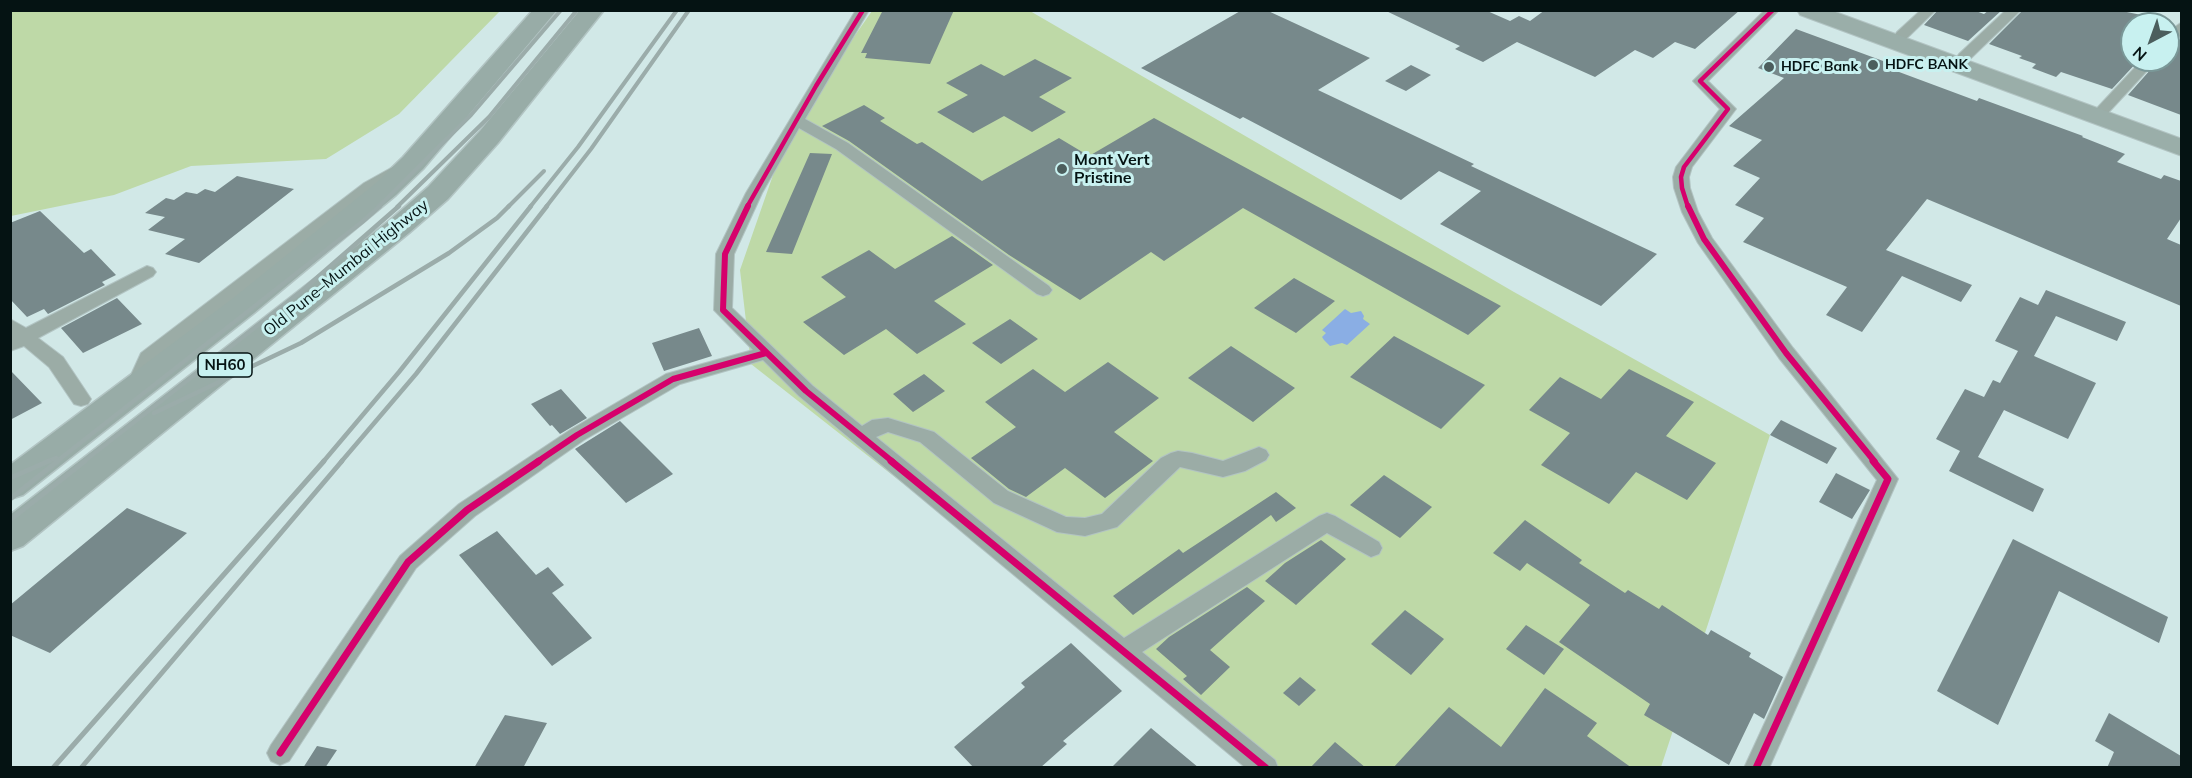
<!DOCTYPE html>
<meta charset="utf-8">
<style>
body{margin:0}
#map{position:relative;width:2192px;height:778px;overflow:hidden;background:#d1e8e7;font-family:Mulish,sans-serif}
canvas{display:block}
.frame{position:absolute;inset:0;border:12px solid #051313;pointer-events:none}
.north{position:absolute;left:2120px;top:12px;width:60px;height:60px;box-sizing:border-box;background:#c8f1f0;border:2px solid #7a9898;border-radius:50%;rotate:221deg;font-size:16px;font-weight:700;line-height:24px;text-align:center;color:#051313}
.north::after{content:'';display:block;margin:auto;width:21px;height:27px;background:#4c5e5d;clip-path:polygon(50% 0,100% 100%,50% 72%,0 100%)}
</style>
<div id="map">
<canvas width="2192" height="778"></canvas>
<div class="frame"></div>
<div class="north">N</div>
</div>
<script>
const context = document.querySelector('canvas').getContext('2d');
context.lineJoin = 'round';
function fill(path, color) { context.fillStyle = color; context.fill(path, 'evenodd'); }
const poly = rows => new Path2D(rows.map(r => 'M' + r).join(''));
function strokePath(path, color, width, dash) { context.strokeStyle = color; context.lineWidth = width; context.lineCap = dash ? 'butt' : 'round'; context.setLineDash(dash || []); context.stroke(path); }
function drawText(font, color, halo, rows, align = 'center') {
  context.font = font + ' Mulish,sans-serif'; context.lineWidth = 6; context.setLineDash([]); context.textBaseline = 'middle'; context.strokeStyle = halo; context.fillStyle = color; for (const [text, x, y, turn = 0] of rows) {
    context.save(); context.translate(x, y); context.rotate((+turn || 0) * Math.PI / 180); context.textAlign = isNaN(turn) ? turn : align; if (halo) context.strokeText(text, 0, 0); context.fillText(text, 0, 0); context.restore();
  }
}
fill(poly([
 [11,10,500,10,500,11,399,114,326,159,191,166,114,195,11,216],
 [872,11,1030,11,1514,292,1770,435,1661,767,1264,767,751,364,740,270,788,132]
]), '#bed9a7');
fill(poly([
 [1345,309,1351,313,1361,311,1364,316,1363,319,1370,324,1347,345,1342,343,1330,346,1324,340,1322,337,1326,333,1322,330]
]), '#8aaee4');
fill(poly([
 [883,10,954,10,930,64,865,58,867,53,861,53],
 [1242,10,1266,10,1370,58,1318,90,1474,164,1471,166,1657,254,1601,306,1440,224,1481,191,1439,171,1401,200,1243,117,1240,119,1141,68],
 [1384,10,1485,10,1510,21,1519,16,1530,21,1545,10,1740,10,1695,49,1675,42,1653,58,1635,50,1595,77,1517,42,1483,62,1455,49,1460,46],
 [1938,10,1973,10,1984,14,1989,10,2002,10,1968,41,1924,25],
 [2023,10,2117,10,2166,20,2166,24,2132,24,2132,60,2139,60,2112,89,2061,72,2056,77,2032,68,2036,64,2019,58,2022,56,1989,44],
 [1796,29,1894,65,1891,69,1977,101,1979,98,2083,136,2082,137,2125,154,2117,162,2161,179,2164,175,2181,181,2181,218,2167,239,2181,245,2181,306,1927,199,1886,250,1972,285,1961,302,1902,276,1862,332,1826,315,1847,287,1743,242,1764,218,1735,205,1760,178,1733,166,1762,140,1729,126,1784,78,1758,68],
 [2181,38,2181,115,2128,95,2159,60,2168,60,2168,46,2175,45],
 [1035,59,1072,78,1039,97,1066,112,1032,132,1004,116,973,133,937,112,968,95,946,83,981,64,1004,76],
 [1411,65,1431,75,1406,91,1385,81],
 [864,105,885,118,880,121,917,144,922,142,982,181,1059,138,1089,156,1154,118,1501,306,1468,335,1243,208,1164,261,1151,252,1080,300,1009,255,849,141,822,126],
 [810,153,832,154,792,254,766,252],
 [237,176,294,189,199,263,165,254,185,239,148,230,165,217,145,213,166,198,174,200,186,192,197,194,205,189,215,192],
 [40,211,84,253,91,249,116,275,102,282,105,285,48,314,44,309,27,317,10,299,10,223],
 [952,236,993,265,934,301,966,324,917,354,886,329,844,355,803,322,846,297,821,277,869,250,895,269],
 [1294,278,1335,301,1296,333,1254,308],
 [2046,290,2126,322,2117,341,2056,316,2034,356,2096,383,2068,439,2004,410,1978,457,2044,489,2033,512,1949,471,1960,451,1936,439,1965,389,1984,397,1993,380,2000,383,2018,351,1995,341,2020,297,2038,305],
 [117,298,142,324,83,353,61,328],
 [1010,319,1038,339,1001,364,972,343],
 [699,328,712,356,664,371,652,343],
 [1394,336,1485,385,1441,429,1350,377],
 [1231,346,1295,388,1253,422,1188,378],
 [1108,362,1159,398,1114,432,1153,461,1105,498,1065,468,1026,497,1009,489,971,458,1016,427,985,402,1033,369,1065,392],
 [1629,369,1694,402,1666,436,1716,463,1687,500,1636,472,1609,504,1541,465,1570,433,1529,410,1560,377,1601,399],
 [10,370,42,403,10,420],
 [924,374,945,391,913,412,893,394],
 [561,389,587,418,560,434,552,425,550,426,531,404],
 [1781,420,1837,448,1827,464,1770,435],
 [620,421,673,474,626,503,575,449],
 [1836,473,1870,490,1852,519,1819,502],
 [1384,475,1432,507,1400,538,1350,505],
 [1276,492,1296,508,1276,522,1271,515,1133,615,1113,596,1179,549,1183,553],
 [127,508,187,533,50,653,10,635,10,605],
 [1525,520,1582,560,1579,563,1625,593,1628,590,1659,609,1662,605,1708,635,1711,630,1751,653,1749,657,1783,677,1764,719,1754,713,1729,765,1644,715,1650,704,1559,642,1590,605,1527,563,1520,571,1493,553],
 [497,531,536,575,548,567,564,585,552,593,592,638,552,666,459,555],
 [2013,539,2168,617,2159,643,2059,591,1998,725,1937,691],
 [1321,540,1346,559,1296,605,1265,581,1285,563],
 [1247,587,1265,601,1210,650,1230,667,1201,695,1183,679,1187,676,1156,649,1169,637],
 [1405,610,1444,639,1411,675,1371,644],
 [1526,625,1564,649,1544,675,1506,649],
 [1071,643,1122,691,1063,741,1067,744,1040,768,974,768,954,747,1025,687,1021,683],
 [1300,677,1316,690,1299,706,1283,693],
 [1545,688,1597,723,1587,736,1632,768,1393,768,1449,707,1501,747],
 [2109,713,2181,756,2181,768,2107,768,2114,752,2095,741],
 [505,715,547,723,523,768,474,768],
 [1151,728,1199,768,1111,768],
 [1335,742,1366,768,1310,768],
 [317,746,337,750,325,768,303,768]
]), '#77898b');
const minor = poly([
 [856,10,869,10,805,119,848,143,1049,286,1052,290,1049,294,1043,296,1037,294,836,149,799,128,762,193,734,254,732,308,813,386,862,426,872,420,888,418,934,432,1008,491,1066,517,1085,518,1102,514,1161,458,1171,453,1178,451,1192,453,1223,461,1259,447,1266,450,1269,455,1266,460,1245,471,1223,477,1180,467,1117,527,1085,536,1057,532,994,503,920,442,888,432,876,437,1124,638,1319,516,1327,513,1335,516,1379,542,1382,548,1379,554,1371,557,1327,533,1142,652,1275,760,1278,768,1246,768,799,396,763,360,680,384,584,440,475,516,416,568,289,761,280,765,271,761,267,753,271,745,400,556,459,504,570,430,666,374,753,350,714,310,716,254,746,193,856,10],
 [1765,10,1779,10,1708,81,1736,109,1692,167,1689,177,1690,188,1698,212,1712,238,1793,348,1898,479,1769,768,1744,768,1877,480,1779,358,1698,243,1682,212,1674,188,1673,177,1676,167,1720,109,1693,81,1765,10],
 [1921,10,1936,10,1907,38,1897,38,1895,35,1897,32,1921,10],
 [2006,10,2021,10,1969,60,1959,60,1957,57,1959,54,2006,10],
 [2182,22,2182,34,2173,43,2168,44,2168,32,2182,22],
 [2142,60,2157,60,2108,113,2098,113,2095,110,2098,107,2142,60],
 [400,163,408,168,406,171,376,189,156,362,142,393,135,395,128,393,125,388,141,353,364,183,400,163],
 [147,266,153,268,156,272,153,276,38,338,63,357,91,399,88,404,81,406,74,404,49,367,24,346,10,351,10,319,26,328,147,266]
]);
const primary = poly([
 [1797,10,1830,10,2182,139,2182,156,1800,15,1797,10]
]);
const trunk = poly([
 [533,10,557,10,423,169,396,195,254,313,23,495,10,499,10,465,232,299,376,183,403,157,533,10],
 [580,10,604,10,498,143,448,199,409,233,23,546,10,551,10,515,389,221,428,187,480,131,580,10]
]);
strokePath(minor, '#b2c4c3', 2);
strokePath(primary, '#b2c4c3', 2);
strokePath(trunk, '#b2c4c3', 3);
fill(minor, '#9baca6');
fill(primary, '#9aaea9');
fill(trunk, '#98aca7');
strokePath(poly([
 [378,207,471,115,561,10],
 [397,207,489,117,577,10],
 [508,207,544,171],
 [530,207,578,147,677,10],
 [546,207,591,149,689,10]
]), '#9bacaa', 4);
strokePath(poly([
 [154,413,301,343,449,253,497,218,509,206],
 [46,462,56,458],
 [56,462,362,222,380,206],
 [83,462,303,290,399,206],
 [323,462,399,372,531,206],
 [341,462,416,374,547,206]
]), '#9bacaa', 4.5);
strokePath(poly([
 [10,478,49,461],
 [10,499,58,461],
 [10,520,85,461],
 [53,768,324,461],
 [81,768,342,461]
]), '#9bacaa', 5);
strokePath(poly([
 [747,207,816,86,863,10],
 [1688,207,1682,188,1681,177,1684,167,1728,109,1700,81,1773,10]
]), '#d6006c', 4.5);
strokePath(poly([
 [748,206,725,254,723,310,806,391,893,462],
 [1688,206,1704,239,1786,353,1875,462],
 [537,462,577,435,673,379,766,353]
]), '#d6006c', 6);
strokePath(poly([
 [891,461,1266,768],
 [280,753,408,562,467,510,539,461],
 [1756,768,1888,479,1873,461]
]), '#d6006c', 7);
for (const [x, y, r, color] of [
 [1873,65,6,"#4c5e5d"],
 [1769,67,6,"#4c5e5d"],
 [1062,169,6,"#4c5e5d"]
]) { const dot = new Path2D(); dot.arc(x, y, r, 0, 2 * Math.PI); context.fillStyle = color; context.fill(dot); strokePath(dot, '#c8f1f0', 2); }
drawText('bold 14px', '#051313', '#c8f1f0', [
 ["HDFC BANK",1885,65],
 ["HDFC Bank",1781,67]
], 'left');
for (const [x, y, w] of [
 [225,365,54]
]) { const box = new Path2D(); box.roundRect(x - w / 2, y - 12, w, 24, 4.5); context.fillStyle = '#c8f1f0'; context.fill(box); strokePath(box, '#051313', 1.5); }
drawText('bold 15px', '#051313', null, [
 ["NH60",225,365]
]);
drawText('bold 16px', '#051313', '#c8f1f0', [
 ["Mont Vert",1074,160],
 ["Pristine",1074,178]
], 'left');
drawText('16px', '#051313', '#c8f1f0', [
 ["Old Pune–Mumbai Highway",346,268,-39]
]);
</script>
